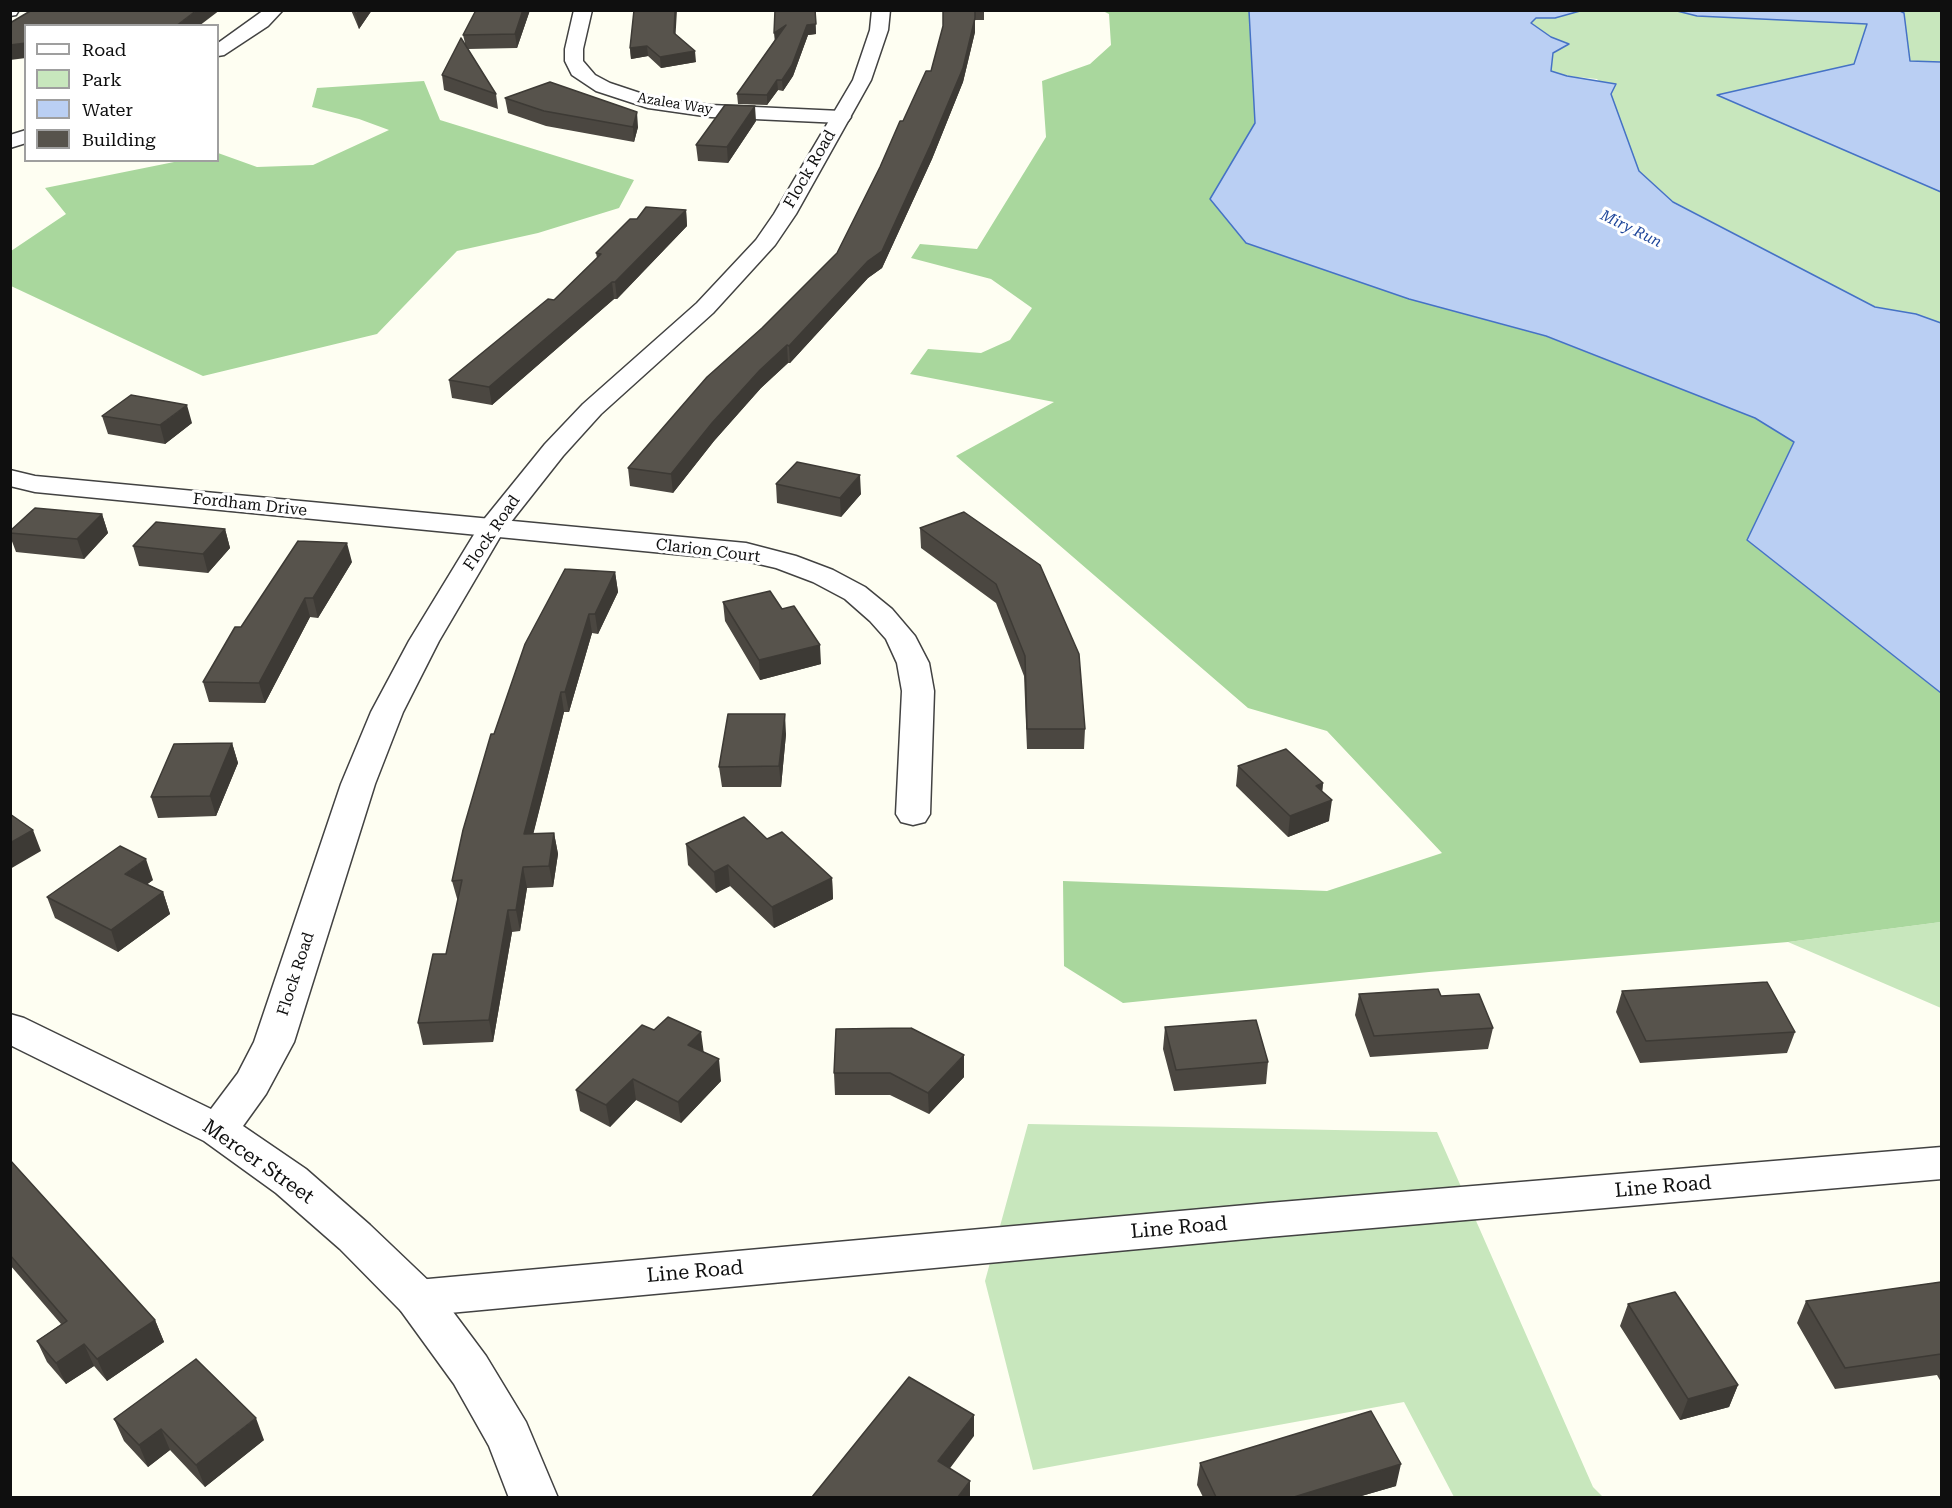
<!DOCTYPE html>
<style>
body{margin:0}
#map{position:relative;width:1952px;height:1508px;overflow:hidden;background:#fefef2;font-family:"Roboto Serif",serif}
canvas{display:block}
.frame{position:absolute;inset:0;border:12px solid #0f0f0f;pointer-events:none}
.legend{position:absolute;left:24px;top:24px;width:195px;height:138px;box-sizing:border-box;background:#fff;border:2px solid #9f9f9f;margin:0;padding:8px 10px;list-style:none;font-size:18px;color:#0f0f0f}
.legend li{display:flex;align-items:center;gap:12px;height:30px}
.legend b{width:30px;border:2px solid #9f9f9f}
</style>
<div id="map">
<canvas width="1952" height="1508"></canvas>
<div class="frame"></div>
<ul class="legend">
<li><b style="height:8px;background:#fff"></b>Road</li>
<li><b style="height:16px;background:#c8e7bd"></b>Park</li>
<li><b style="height:16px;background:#bacff3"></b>Water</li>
<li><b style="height:16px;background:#57534c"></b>Building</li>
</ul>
</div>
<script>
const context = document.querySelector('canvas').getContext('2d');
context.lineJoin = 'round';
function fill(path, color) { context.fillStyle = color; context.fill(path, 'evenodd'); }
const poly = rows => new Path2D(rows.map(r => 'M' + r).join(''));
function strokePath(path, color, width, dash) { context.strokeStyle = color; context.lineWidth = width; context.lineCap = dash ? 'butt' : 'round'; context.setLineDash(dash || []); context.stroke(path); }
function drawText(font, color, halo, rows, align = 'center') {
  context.font = font + ' "Roboto Serif",serif'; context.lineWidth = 6; context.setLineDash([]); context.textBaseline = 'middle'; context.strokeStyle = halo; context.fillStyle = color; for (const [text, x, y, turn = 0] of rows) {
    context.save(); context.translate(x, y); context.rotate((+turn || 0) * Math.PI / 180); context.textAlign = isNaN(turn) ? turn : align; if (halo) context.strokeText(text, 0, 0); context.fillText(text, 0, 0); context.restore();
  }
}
fill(poly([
 [1677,10,1697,16,1867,24,1854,64,1718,95,1941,192,1941,323,1916,314,1875,307,1674,202,1639,171,1611,94,1597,79,1567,76,1551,71,1553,53,1568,44,1551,37,1531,23,1536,18,1555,18,1580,11],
 [1900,11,1941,11,1941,62,1910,61,1904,13],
 [1941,922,1941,1008,1788,942],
 [1028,1124,1437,1132,1593,1487,1603,1497,1454,1497,1404,1402,1033,1470,985,1281]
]), '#c8e7bd');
fill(poly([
 [1103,11,1249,11,1255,123,1210,199,1246,243,1409,299,1545,336,1755,418,1794,442,1747,540,1941,693,1941,922,1788,942,1429,972,1123,1003,1064,966,1063,881,1327,891,1442,853,1327,731,1248,708,956,456,1054,402,910,374,928,349,981,353,1010,340,1032,308,991,279,911,258,920,244,977,249,1046,137,1042,81,1090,64,1111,45,1109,14],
 [424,81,440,120,634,180,619,208,538,233,457,251,377,334,203,376,11,286,11,251,66,214,45,188,179,161,218,160,218,153,257,167,313,165,389,130,359,119,312,107,317,88]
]), '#a9d79d');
const water = poly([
 [1249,11,1580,11,1555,18,1536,18,1531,23,1551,37,1569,44,1553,53,1551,71,1567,76,1616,84,1611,94,1639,171,1673,202,1875,307,1916,314,1941,323,1941,693,1747,540,1794,442,1755,418,1546,336,1409,299,1246,243,1210,199,1255,123,1249,11],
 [1900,11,1904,13,1910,61,1941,62,1941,192,1717,95,1854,64,1867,24,1697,16,1677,11,1900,11]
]);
fill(water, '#bacff3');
strokePath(water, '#4572c5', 1.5);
const minor = poly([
 [10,10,19,10,16,15,10,16,10,10],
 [264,10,283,10,268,26,224,55,218,56,218,43,264,10],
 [574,10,592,10,583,49,583,61,595,75,610,83,652,97,675,101,711,105,841,111,848,113,851,117,848,121,841,123,711,117,648,108,596,91,572,75,565,61,565,49,574,10],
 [26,130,26,143,10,148,10,135,26,130],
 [10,470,35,476,746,543,796,556,833,570,865,587,892,609,915,636,929,663,934,691,930,814,925,822,913,825,901,822,896,814,902,691,897,663,886,639,870,621,845,599,813,582,776,568,746,561,35,492,10,486,10,470],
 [1942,1147,1942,1179,1268,1237,417,1316,401,1311,395,1298,401,1285,417,1280,1268,1203,1942,1147]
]);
const tertiary = poly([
 [872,10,890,10,888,30,871,80,796,214,775,245,713,313,601,414,563,456,503,532,439,641,403,712,375,784,294,1042,266,1094,243,1126,306,1169,370,1225,433,1285,486,1356,526,1422,558,1498,509,1498,489,1446,454,1384,401,1311,340,1249,276,1193,204,1141,10,1045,10,1014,24,1018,211,1109,238,1073,254,1042,341,784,371,712,409,641,481,523,545,444,583,404,697,303,756,240,774,214,853,80,870,30,872,10]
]);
strokePath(minor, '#424242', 3);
strokePath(tertiary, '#424242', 3);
fill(minor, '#fff');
fill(tertiary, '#fff');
fill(poly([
 [351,10,372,10,359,29],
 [530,10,517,48,468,49,496,94,498,109,444,90,442,75,465,43,463,35],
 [775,10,817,10,815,14,816,34,808,35,793,76,783,91,778,90,767,105,738,104,737,94,775,40],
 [943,10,984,10,984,20,975,20,975,32,963,82,932,159,882,268,868,278,790,363,788,363,761,388,714,441,673,493,630,486,628,468,762,328,837,253,903,121,931,71,943,26],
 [675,35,696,62,661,68,648,56,631,59,630,48],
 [505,98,638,127,634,142,546,126,508,113],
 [756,121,728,163,698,161,696,145],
 [686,210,687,226,617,299,614,299,492,405,452,398,449,380,554,300,597,258,596,253,637,219],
 [102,416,192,423,165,444,108,434],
 [776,484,861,494,841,517,777,503],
 [964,512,1085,729,1084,749,1027,749,1024,676,996,603,921,548,920,528],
 [102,514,108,533,84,559,16,552,10,536,10,531],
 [225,529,230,548,208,573,139,566,133,546],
 [352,562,318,618,310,617,265,703,209,702,203,682,241,627],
 [615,572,618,592,598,634,592,633,569,712,564,712,533,834,554,833,558,854,553,887,527,888,520,931,512,932,493,1042,423,1045,418,1023,446,954,458,902,452,881,494,734],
 [723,602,782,609,821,664,760,680,725,621],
 [786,734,781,787,722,787,719,767],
 [232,743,238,763,216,816,158,818,151,797],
 [1238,766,1323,783,1322,792,1329,821,1288,837,1236,786],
 [767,839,832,878,833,899,774,928,730,886,716,893,688,865,686,844],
 [153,880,147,884,163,892,170,914,118,952,55,918,47,897],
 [1622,991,1795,1032,1787,1053,1640,1063,1616,1012],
 [1359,994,1441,996,1493,1028,1488,1049,1370,1057,1355,1015],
 [1165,1027,1268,1062,1266,1084,1174,1091,1163,1049],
 [836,1029,964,1077,929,1114,890,1095,835,1095,834,1073],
 [654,1030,704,1052,721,1081,681,1123,636,1100,610,1127,580,1111,576,1090],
 [10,1160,155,1320,164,1342,107,1381,94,1366,66,1384,47,1362,37,1341,61,1324,10,1265],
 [1941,1282,1941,1382,1937,1375,1835,1389,1797,1323,1806,1301],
 [1628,1304,1738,1385,1729,1407,1680,1420,1620,1326],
 [114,1419,264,1440,205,1487,170,1450,148,1467,124,1441],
 [1200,1463,1396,1486,1358,1497,1203,1497,1197,1485]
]), '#4b4741');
fill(poly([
 [197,10,220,10,199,26,176,26],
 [359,10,372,10,359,29,356,15],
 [523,10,530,10,517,48,515,34],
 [675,10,677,10,675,44,674,33],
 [815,10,817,10,815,14,816,34,808,35,793,76,783,91,782,80,807,25],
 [975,10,975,32,963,82,932,159,882,268,868,278,790,363,789,346],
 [786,25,775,43,774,33],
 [26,43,26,58,10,60,10,45],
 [647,46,648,56,631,59,630,48],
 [695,51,696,62,661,68,660,57],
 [777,80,778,90,767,105,767,95],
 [755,106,756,121,728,163,727,147],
 [637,112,638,127,634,142,633,127],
 [686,210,687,226,617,299,615,282],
 [612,282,614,299,492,405,489,387],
 [787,345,788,363,761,388,714,441,673,493,671,474,712,423,760,370],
 [187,405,192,423,165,444,160,425],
 [860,475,861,494,841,517,840,498],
 [102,514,108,533,84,559,77,539],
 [225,529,230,548,208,573,203,554],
 [347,543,352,562,318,618,313,598],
 [615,572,618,592,598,634,595,614],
 [305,598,310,617,265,703,259,683],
 [589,614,592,633,569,712,565,692],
 [820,645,821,664,760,680,759,660],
 [561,692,564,712,528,855,524,834],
 [785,714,786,734,781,787,779,766],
 [232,743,238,763,216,816,210,796],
 [1323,783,1321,803,1316,786],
 [1332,800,1329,821,1288,837,1290,816],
 [33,830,41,851,10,869,10,843],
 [554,833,558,854,553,887,549,866],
 [146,859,153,880,133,895,125,874],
 [728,865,730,886,716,893,714,872],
 [523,867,527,888,520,931,516,910],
 [832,878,833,899,774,928,772,907],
 [163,892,170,914,118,952,111,930],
 [508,910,512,932,493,1042,489,1020],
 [701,1032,704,1054,688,1045],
 [964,1055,964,1077,929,1114,928,1093],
 [719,1059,721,1081,681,1123,678,1102],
 [633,1079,636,1100,610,1127,606,1105],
 [155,1320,164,1342,107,1381,97,1359],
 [84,1344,94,1366,66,1384,56,1363],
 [1738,1385,1729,1407,1680,1420,1688,1399],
 [974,1415,974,1436,939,1483,938,1461],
 [256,1418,264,1440,205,1487,196,1465],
 [161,1429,170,1450,148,1467,139,1445],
 [1401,1464,1396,1486,1358,1497,1294,1497],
 [970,1481,970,1497,958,1497]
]), '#3d3a35');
const building = poly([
 [32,10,197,10,176,26,26,26,26,43,10,45,10,23,32,10],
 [354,10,359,10,356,15,354,10],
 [476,10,523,10,515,34,463,35,476,10],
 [634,10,675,10,674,33,695,51,660,57,647,46,630,48,634,10],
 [775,10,815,10,816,24,807,25,792,65,782,80,777,80,767,95,737,94,786,25,774,33,775,10],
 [943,10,975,10,975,18,963,68,931,144,882,251,868,261,789,346,787,345,760,370,712,423,671,474,628,468,707,377,762,328,837,253,880,167,900,121,903,121,926,71,931,71,943,26,943,10],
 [461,38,496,94,442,75,461,38],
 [550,82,637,112,633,127,544,111,505,98,550,82],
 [725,105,755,106,727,147,696,145,725,105],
 [646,207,686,210,615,282,612,282,489,387,449,380,548,299,554,300,601,254,596,253,630,219,637,219,646,207],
 [131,395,187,405,160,425,102,416,131,395],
 [797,462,860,475,840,498,776,484,797,462],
 [35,508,102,514,77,539,10,533,10,531,35,508],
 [964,512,1040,565,1079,654,1085,729,1027,729,1025,656,996,584,920,528,964,512],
 [156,522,225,529,203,554,133,546,156,522],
 [298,541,347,543,313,598,305,598,259,683,203,682,235,627,241,627,298,541],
 [565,569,615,572,595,614,589,614,565,692,561,692,524,834,554,833,549,866,523,867,516,910,508,910,489,1020,418,1023,433,954,446,954,462,880,452,881,463,830,491,734,494,734,525,644,565,569],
 [770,591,782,609,794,606,820,645,759,660,723,602,770,591],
 [728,714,785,714,779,766,719,767,728,714],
 [232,743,210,796,151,797,174,744,232,743],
 [1286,749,1323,783,1316,786,1332,800,1290,816,1238,766,1286,749],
 [10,814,33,830,10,843,10,814],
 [744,817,767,839,782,832,832,878,772,907,728,865,714,872,686,844,744,817],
 [120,846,146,859,125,874,163,892,111,930,47,897,120,846],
 [1767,982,1795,1032,1646,1041,1622,991,1767,982],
 [1438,989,1441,996,1479,994,1493,1028,1374,1036,1359,994,1438,989],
 [668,1017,701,1032,688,1045,719,1059,678,1102,633,1079,606,1105,576,1090,642,1025,654,1030,668,1017],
 [1256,1020,1268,1062,1176,1070,1165,1027,1256,1020],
 [911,1028,964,1055,928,1093,890,1073,834,1073,836,1029,911,1028],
 [10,1160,155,1320,97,1359,84,1344,56,1363,37,1341,67,1321,10,1255,10,1160],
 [1941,1282,1941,1354,1845,1368,1806,1301,1941,1282],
 [1675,1292,1738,1385,1688,1399,1628,1304,1675,1292],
 [196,1359,256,1418,196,1465,161,1429,139,1445,114,1419,196,1359],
 [909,1377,974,1415,938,1461,970,1481,958,1497,812,1497,909,1377],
 [1371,1411,1401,1464,1294,1497,1216,1497,1200,1463,1371,1411]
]);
fill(building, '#57534c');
strokePath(building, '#3d3a35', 1.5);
drawText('14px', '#0f0f0f', '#fff', [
 ["Azalea Way",675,104,9]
]);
drawText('italic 15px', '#1f469a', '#fff', [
 ["Miry Run",1631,229,26]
]);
drawText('16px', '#0f0f0f', '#fff', [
 ["Flock Road",810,169,-60],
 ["Fordham Drive",250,505,6],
 ["Flock Road",492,533,-56],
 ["Clarion Court",708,551,7],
 ["Flock Road",296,974,-72]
]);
drawText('20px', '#0f0f0f', '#fff', [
 ["Mercer Street",258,1162,35],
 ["Line Road",1663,1187,-5],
 ["Line Road",1179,1228,-5],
 ["Line Road",695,1272,-5]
]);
</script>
